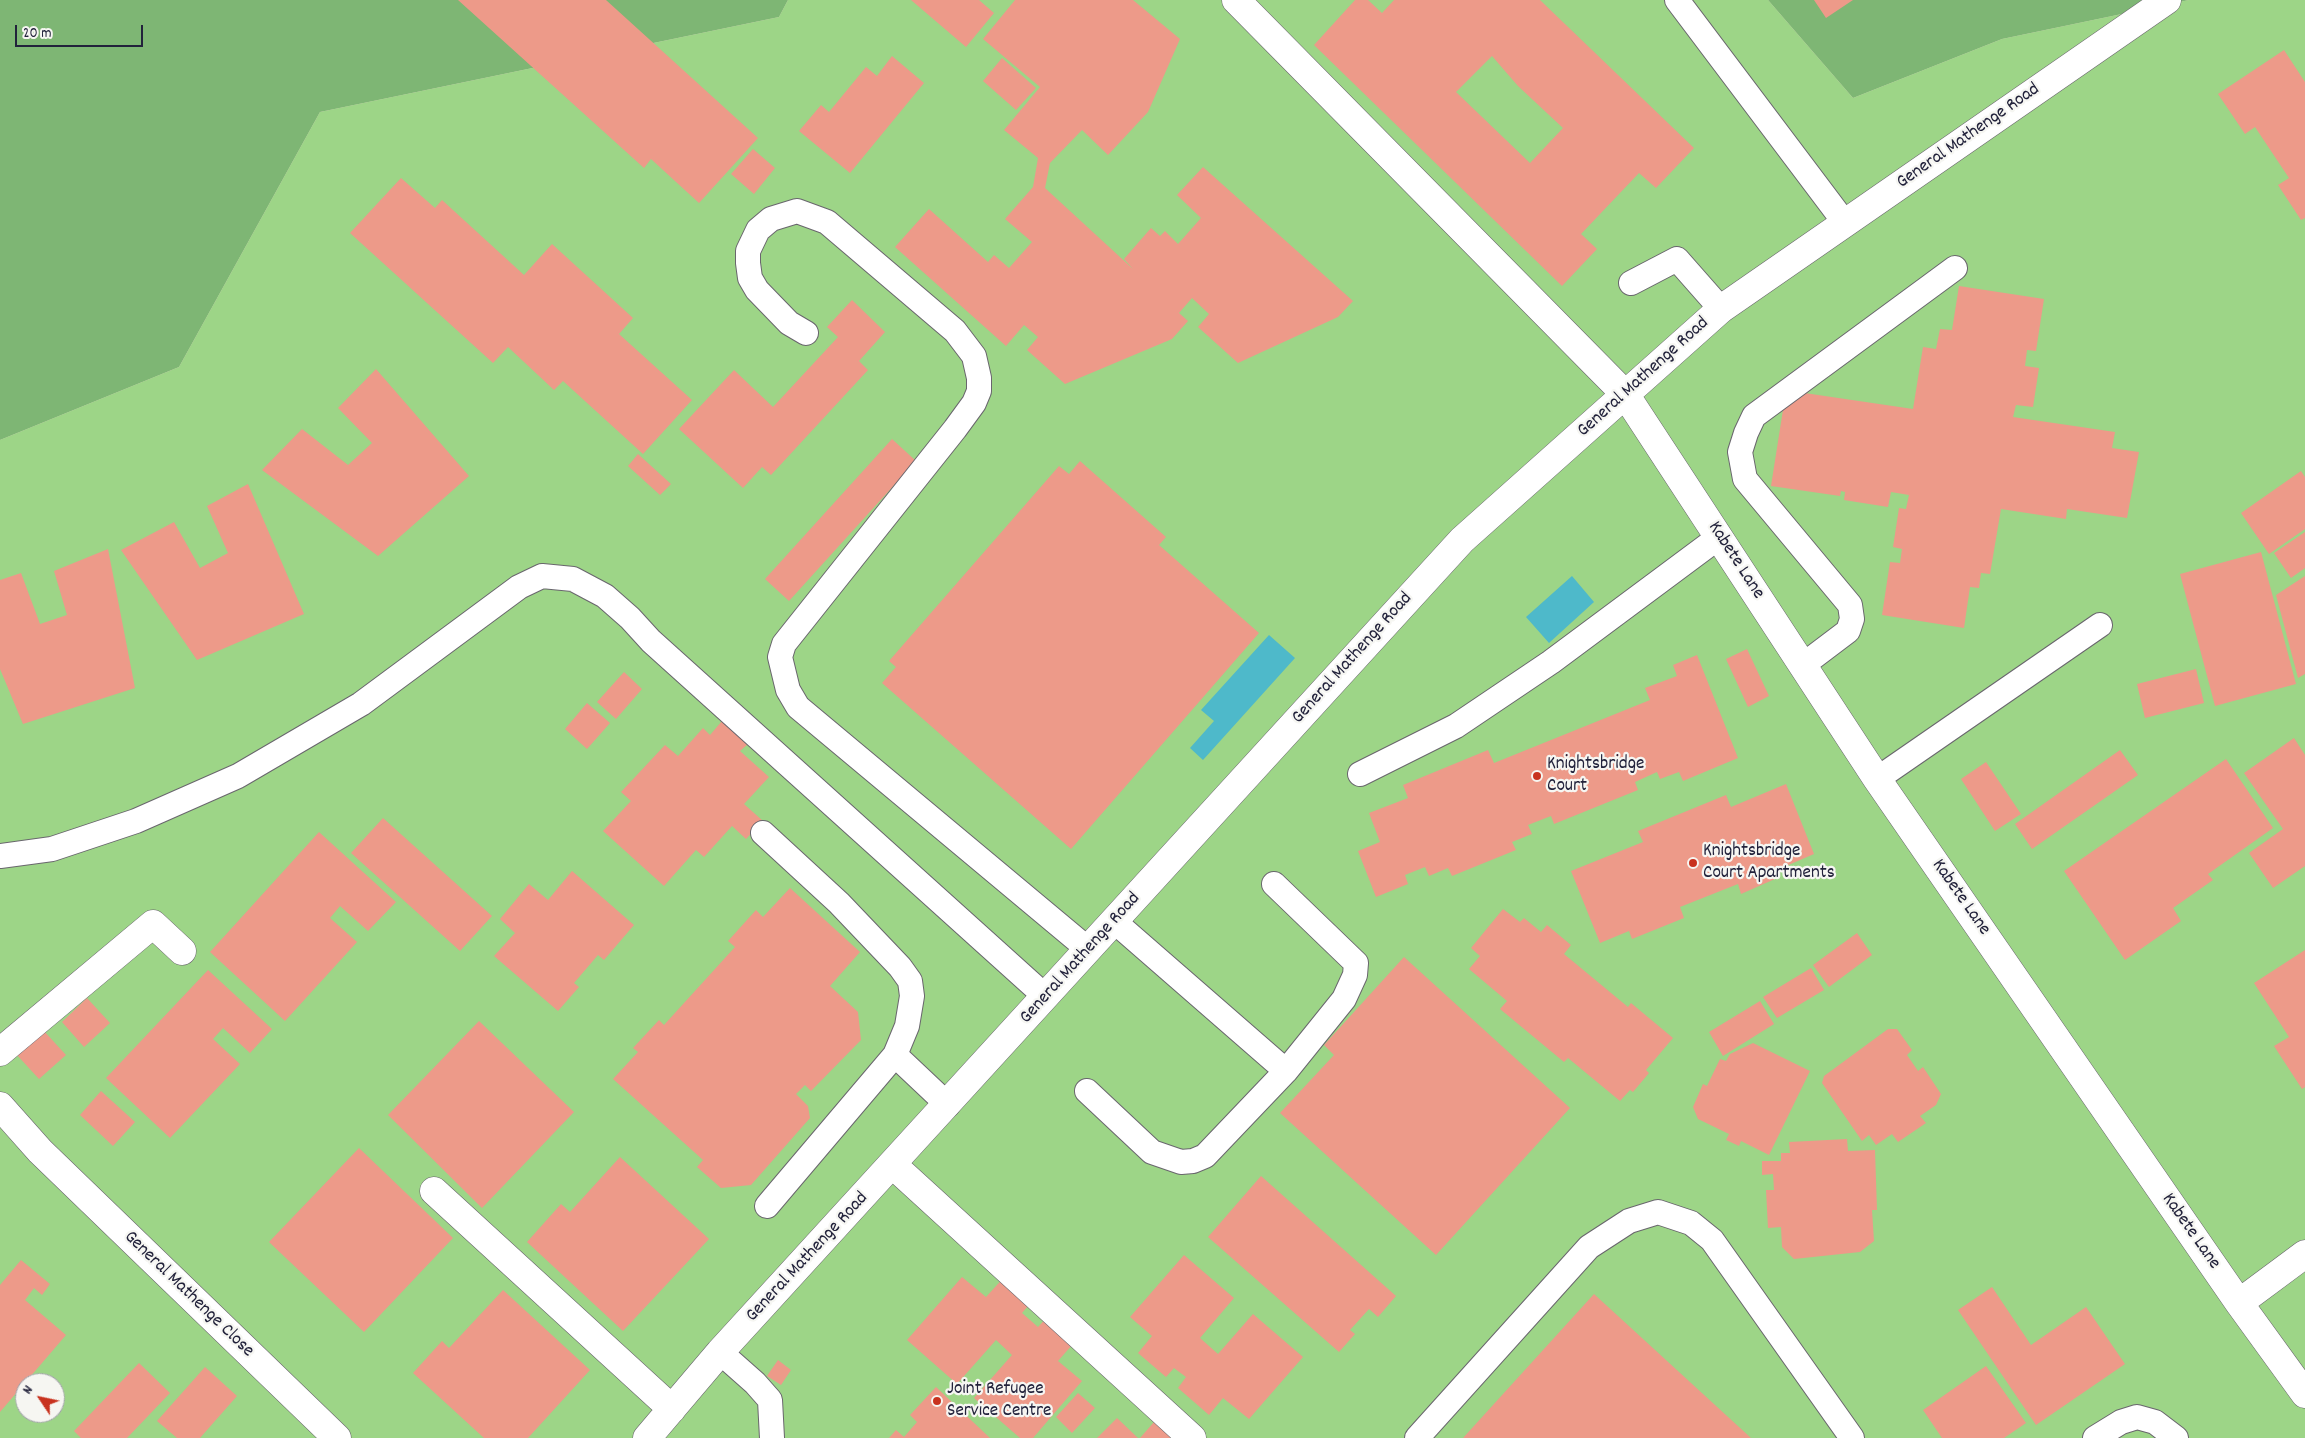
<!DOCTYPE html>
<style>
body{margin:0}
#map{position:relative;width:2305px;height:1438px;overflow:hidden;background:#eee5cb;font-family:Dekko,sans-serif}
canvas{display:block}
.north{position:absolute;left:15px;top:1373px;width:50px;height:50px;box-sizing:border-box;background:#f6f6f2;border:1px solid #a1a1a9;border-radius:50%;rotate:304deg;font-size:14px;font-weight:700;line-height:20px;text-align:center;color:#22223b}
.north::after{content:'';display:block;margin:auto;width:18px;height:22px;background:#c8321e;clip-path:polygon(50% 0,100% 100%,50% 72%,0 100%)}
.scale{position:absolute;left:15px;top:25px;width:128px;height:22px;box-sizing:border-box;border:2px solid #22223b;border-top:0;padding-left:6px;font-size:15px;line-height:18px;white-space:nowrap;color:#22223b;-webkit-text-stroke:4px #f6f6f2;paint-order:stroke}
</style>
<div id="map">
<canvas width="2305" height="1438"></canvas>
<div class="north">N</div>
<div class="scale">20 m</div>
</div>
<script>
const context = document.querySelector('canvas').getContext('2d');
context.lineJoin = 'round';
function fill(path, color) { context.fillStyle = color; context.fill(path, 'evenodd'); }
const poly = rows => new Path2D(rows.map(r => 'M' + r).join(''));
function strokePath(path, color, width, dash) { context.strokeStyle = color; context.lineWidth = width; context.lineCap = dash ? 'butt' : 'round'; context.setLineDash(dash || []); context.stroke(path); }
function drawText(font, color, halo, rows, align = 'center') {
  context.font = font + ' Dekko,sans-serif'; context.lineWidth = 4.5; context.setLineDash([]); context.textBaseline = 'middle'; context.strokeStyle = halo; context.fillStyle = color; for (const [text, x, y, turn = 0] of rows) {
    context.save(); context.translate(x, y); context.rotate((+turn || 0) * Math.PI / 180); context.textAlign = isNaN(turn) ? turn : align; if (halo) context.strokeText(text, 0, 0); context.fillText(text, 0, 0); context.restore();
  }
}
fill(poly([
 [788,0,1768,0,1853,98,2002,39,2189,0,2305,0,2305,1438,0,1438,0,440,179,367,320,112,779,17],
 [25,1383,55,1383,55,1413,25,1413]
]), '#9dd587');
fill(poly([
 [0,0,788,0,779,17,320,112,179,367,0,440],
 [1768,0,2189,0,2002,39,1853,98]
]), '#7eb674');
fill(poly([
 [1572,576,1594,602,1549,643,1526,617],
 [1269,635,1295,658,1203,760,1190,748,1214,721,1201,710]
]), '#4eb9ca');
fill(poly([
 [458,0,606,0,758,138,699,203,651,159,644,168],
 [911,0,979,0,994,13,966,47],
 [1015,0,1133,0,1180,39,1148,112,1108,155,1082,130,1050,163,1045,188,1133,269,1124,259,1151,228,1160,236,1165,231,1178,244,1201,218,1177,195,1203,167,1353,301,1338,317,1238,363,1198,327,1209,314,1192,298,1179,313,1188,321,1172,339,1065,384,1027,350,1038,337,1024,325,1006,346,895,247,929,209,988,262,994,255,1009,268,1032,242,1005,219,1033,187,1038,158,1004,130,1040,87,983,39],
 [1355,0,1368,0,1382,13,1394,0,1540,0,1694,148,1656,188,1639,173,1581,234,1597,249,1562,286,1314,45],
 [1492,56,1518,86,1563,128,1530,163,1456,92],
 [1814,0,1853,0,1826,18],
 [2284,50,2305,82,2305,218,2301,220,2278,185,2289,178,2255,127,2245,134,2218,94],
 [892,56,924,83,850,173,799,131,821,105,829,112,866,67,877,76],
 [1002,58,1036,88,1016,110,983,81],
 [753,149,775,168,754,194,731,174],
 [401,178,435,208,442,200,524,275,552,244,633,318,619,334,692,400,643,454,563,381,554,390,508,347,493,363,350,233],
 [1959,286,2044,299,2036,351,2027,350,2025,366,2039,368,2033,407,2016,405,2013,417,2115,432,2112,448,2139,452,2127,518,2067,509,2066,519,2001,509,1990,574,1981,573,1979,588,1970,587,1964,628,1882,615,1890,562,1900,563,1902,549,1893,547,1899,508,1906,509,1909,495,1891,492,1888,507,1844,500,1845,492,1841,491,1840,496,1771,486,1785,397,1791,391,1913,409,1923,347,1936,349,1940,329,1952,330],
 [852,300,885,332,859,361,868,370,771,475,762,467,743,488,679,429,734,370,773,407,838,337,827,327],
 [376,369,469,476,378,556,262,470,302,429,348,465,372,443,338,408],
 [892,439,916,461,789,601,765,579],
 [638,454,671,484,660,495,628,466],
 [1080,461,1166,537,1159,545,1259,633,1071,849,882,683,896,667,889,661,1059,466,1069,474],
 [2301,471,2305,477,2305,529,2269,554,2241,513],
 [248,484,304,614,197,660,121,550,174,522,200,568,228,553,207,506],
 [2305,532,2305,568,2291,578,2274,553],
 [108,549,135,688,23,724,0,669,0,580,21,573,40,624,67,615,54,571],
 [2261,552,2296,684,2215,706,2180,574],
 [2305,576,2305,674,2298,678,2276,595],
 [1747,649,1769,696,1748,707,1726,659],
 [1697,655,1738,758,1683,781,1679,772,1660,779,1657,772,1635,782,1638,790,1554,824,1551,816,1528,825,1532,834,1512,842,1516,850,1452,876,1448,868,1429,876,1425,867,1405,875,1408,884,1376,897,1358,851,1380,842,1369,813,1408,798,1403,785,1488,750,1494,763,1650,700,1645,688,1677,676,1673,665],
 [2196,669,2204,703,2145,718,2137,684],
 [624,672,642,689,616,719,597,702],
 [587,703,610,723,587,749,565,729],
 [722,721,748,744,740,751,769,777,744,804,763,821,746,839,732,826,704,857,696,850,664,886,603,831,631,801,621,792,665,745,678,756,703,728,710,735],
 [2294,738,2305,755,2305,866,2273,888,2249,853,2283,829,2244,773],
 [2120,750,2138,775,2032,849,2015,824],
 [2226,759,2273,828,2208,874,2213,880,2173,908,2181,921,2125,960,2064,871],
 [1986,762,2021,814,1995,831,1961,779],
 [1786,784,1814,854,1770,873,1775,879,1741,894,1738,884,1680,907,1684,918,1632,939,1629,931,1600,943,1571,871,1643,842,1638,831,1726,795,1731,807],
 [383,818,492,916,460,951,351,853],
 [319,832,396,902,368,931,340,906,330,918,357,942,285,1021,210,952],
 [572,871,634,925,604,960,598,955,574,983,579,987,558,1011,494,956,515,933,500,919,529,884,548,900],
 [790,888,860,952,830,986,858,1012,861,1040,811,1091,805,1085,796,1094,808,1106,810,1118,751,1185,721,1188,697,1167,703,1160,613,1079,638,1052,633,1048,659,1020,664,1025,735,947,728,941,756,910,763,917],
 [1503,909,1520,922,1524,918,1541,932,1547,925,1571,945,1564,954,1628,1007,1631,1003,1673,1038,1646,1070,1649,1073,1633,1092,1630,1090,1620,1101,1568,1058,1564,1062,1500,1009,1507,1001,1469,969,1480,956,1471,948],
 [1857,933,1872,955,1829,987,1813,965],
 [2305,950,2305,1087,2302,1089,2274,1046,2289,1037,2254,983],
 [1404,957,1570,1108,1436,1255,1280,1113,1334,1055,1324,1045],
 [1811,968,1824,990,1777,1018,1763,997],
 [208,970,272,1029,250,1053,223,1028,213,1039,240,1064,170,1138,106,1078],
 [87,998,110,1023,84,1047,62,1022],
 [1760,1001,1774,1024,1723,1056,1709,1032],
 [479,1021,574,1112,482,1208,388,1115],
 [1888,1029,1897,1029,1912,1050,1907,1055,1918,1071,1923,1067,1941,1094,1936,1105,1920,1116,1926,1123,1898,1142,1892,1134,1876,1145,1869,1135,1862,1141,1822,1083,1824,1076],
 [43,1030,66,1055,39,1079,17,1055],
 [1753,1043,1810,1071,1769,1155,1741,1141,1739,1146,1726,1140,1729,1134,1698,1119,1693,1107,1703,1084,1707,1086,1720,1059,1726,1061,1730,1054],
 [101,1091,135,1122,113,1146,80,1115],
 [1847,1139,1848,1151,1875,1150,1877,1210,1872,1210,1874,1241,1860,1252,1794,1259,1782,1247,1781,1227,1768,1228,1766,1190,1774,1190,1773,1174,1762,1175,1762,1161,1781,1161,1781,1153,1790,1153,1789,1142],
 [359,1148,453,1238,364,1332,269,1242],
 [620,1157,709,1239,623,1331,527,1242,561,1204,570,1212],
 [1261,1176,1396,1296,1378,1317,1369,1309,1350,1330,1355,1334,1339,1352,1208,1237],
 [1184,1255,1234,1298,1200,1338,1218,1354,1253,1314,1303,1357,1249,1419,1223,1398,1209,1415,1178,1388,1186,1377,1174,1368,1166,1377,1138,1353,1152,1336,1130,1317],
 [21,1260,50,1284,42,1295,34,1288,25,1300,66,1335,0,1412,0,1285],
 [1007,1274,1034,1299,1022,1313,1038,1327,1051,1313,1079,1337,1058,1361,1082,1381,1033,1438,1020,1438,974,1398,1012,1355,996,1340,957,1384,907,1340,962,1277,986,1297],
 [1992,1287,2031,1345,2086,1307,2125,1364,2036,1425,1958,1310],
 [503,1290,590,1370,528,1438,484,1438,413,1373,442,1341,449,1348],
 [1594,1294,1751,1438,1463,1438],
 [778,1360,791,1370,781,1385,767,1376],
 [139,1363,170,1393,127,1438,81,1438,74,1431],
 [1986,1366,2026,1423,2004,1438,1942,1438,1923,1410],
 [205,1367,237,1396,200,1438,177,1438,157,1421],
 [936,1387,990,1438,889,1438,896,1430,904,1437,917,1422,910,1415],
 [1078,1393,1095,1408,1072,1433,1056,1417],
 [1117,1418,1138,1438,1097,1438],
 [1154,1422,1171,1438,1140,1438]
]), '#ed9a89');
const service = poly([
 [1677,0,1845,223],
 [1631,283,1677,259,1721,309],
 [806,333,789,323,757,290,750,278,748,263,748,251,758,230,771,219,797,211,827,222,955,331,974,356,979,378,979,391,974,403,955,429,784,644,780,657,788,690,798,707,1089,950],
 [1803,665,1848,631,1852,619,1850,605,1745,479,1740,452,1746,433,1754,416,1955,268],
 [1360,774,1456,726,1551,662,1719,537],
 [1877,779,2100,625],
 [763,833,839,903,900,967,910,981,912,996,907,1026,895,1055,767,1206],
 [0,856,52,849,136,821,238,776,361,704,519,587,542,576,573,579,605,596,630,618,651,641,1046,997],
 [1115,922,1286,1071],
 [895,1055,948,1105],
 [1087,1091,1152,1152,1181,1162,1193,1161,1205,1156,1286,1071,1344,999,1355,975,1356,963,1274,884],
 [720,1352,755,1383,770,1400,772,1438],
 [1417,1438,1589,1247,1629,1221,1658,1212,1691,1223,1712,1240,1852,1438],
 [2095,1438,2121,1422,2137,1417,2155,1422,2176,1438]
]);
const minor = poly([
 [1236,0,1625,394,1877,779,2239,1303,2305,1394],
 [0,1052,153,924,182,951],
 [0,1106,40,1151,337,1438],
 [893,1165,1192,1438],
 [434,1191,672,1409],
 [2239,1303,2305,1254],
 [647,1438,720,1352,1462,540,1721,309,2167,0]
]);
strokePath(service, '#69666d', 26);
strokePath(minor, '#69666d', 29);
strokePath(service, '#fff', 24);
strokePath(minor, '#fff', 28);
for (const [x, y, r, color] of [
 [1537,776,5,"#c8321e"],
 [1693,863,5,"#c8321e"],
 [937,1401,5,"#c8321e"]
]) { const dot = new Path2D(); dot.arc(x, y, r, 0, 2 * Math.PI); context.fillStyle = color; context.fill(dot); strokePath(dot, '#f6f6f2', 2); }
drawText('19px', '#22223b', '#f6f6f2', [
 ["General Mathenge Road",1969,137,-35],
 ["General Mathenge Road",1644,378,-42],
 ["Kabete Lane",1735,561,57],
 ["General Mathenge Road",1353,659,-48],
 ["Kabete Lane",1960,898,55],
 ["General Mathenge Road",1081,959,-48],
 ["Kabete Lane",2190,1232,55],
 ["General Mathenge Road",808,1258,-47],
 ["General Mathenge Close",188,1295,44]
]);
drawText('19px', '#22223b', '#f6f6f2', [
 ["Knightsbridge",1547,765],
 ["Court",1547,787],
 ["Knightsbridge",1703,852],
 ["Court Apartments",1703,874],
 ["Joint Refugee",947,1390],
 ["Service Centre",947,1412]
], 'left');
</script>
